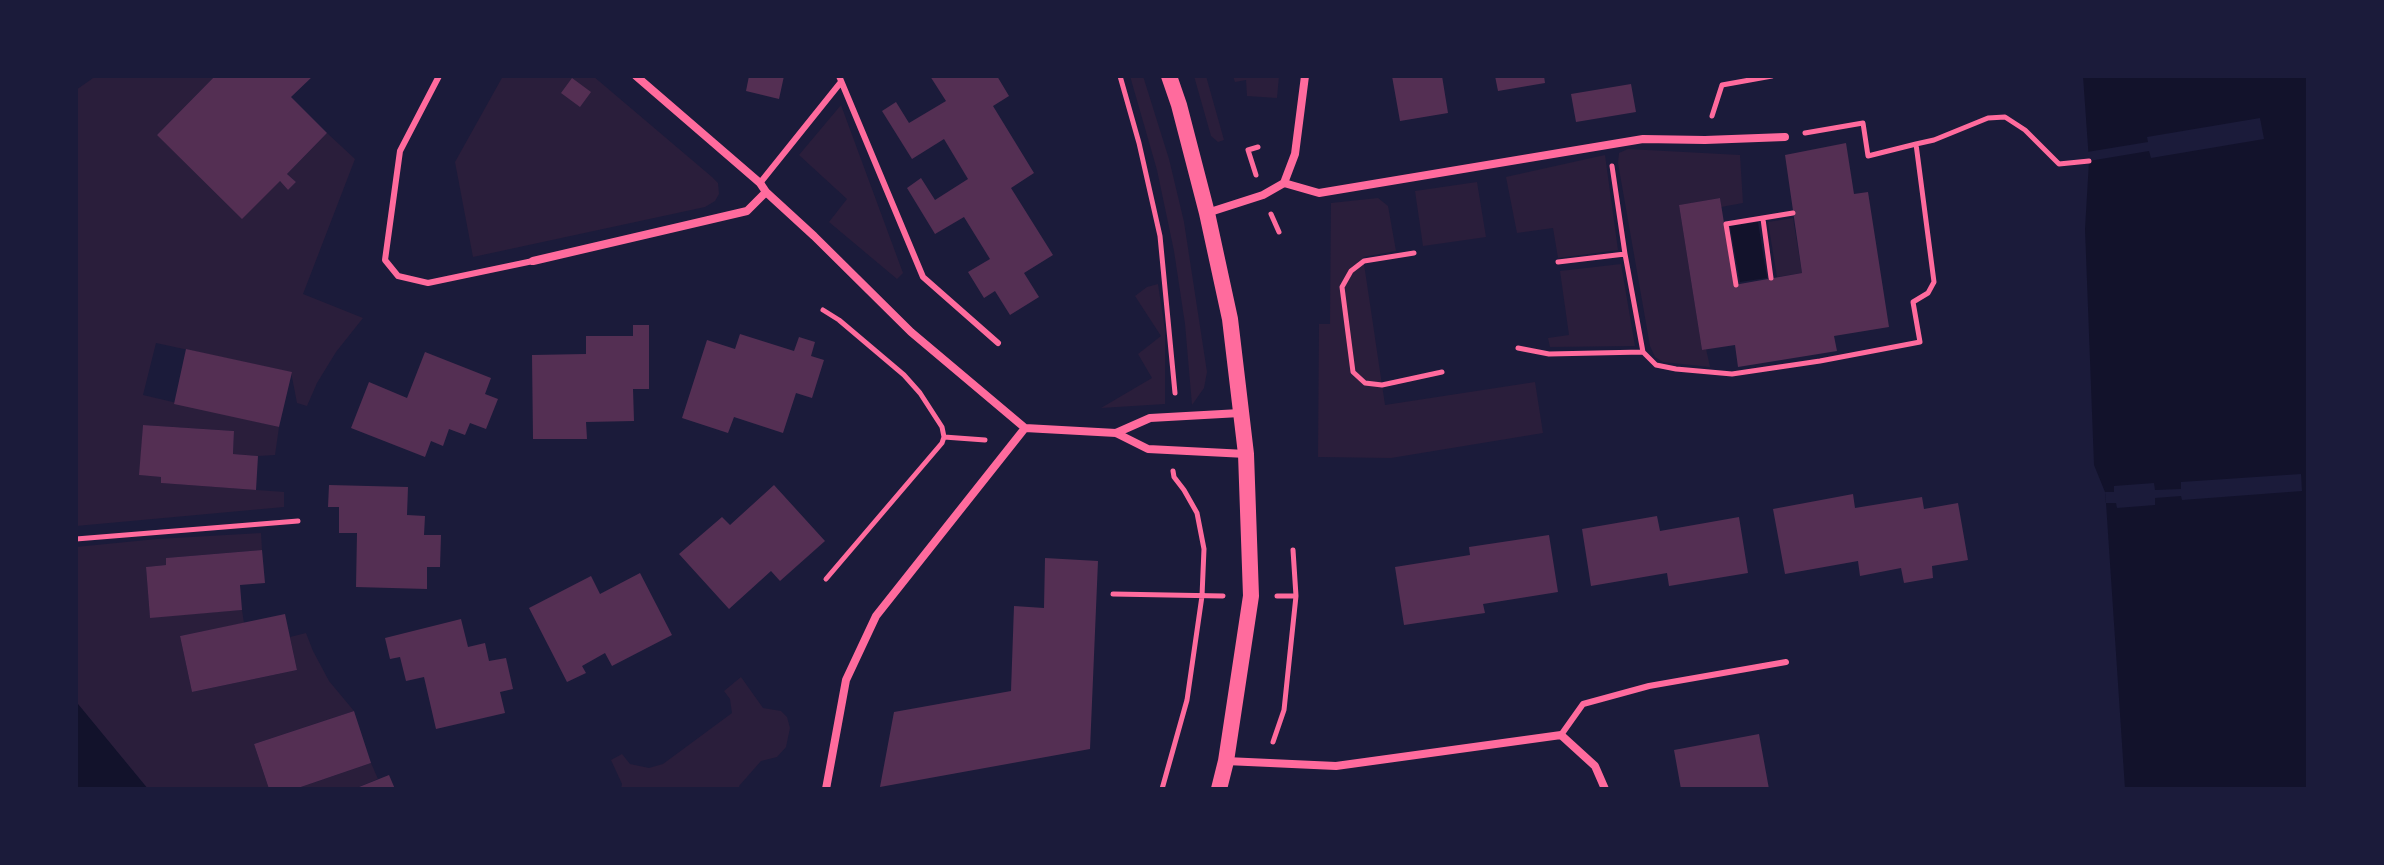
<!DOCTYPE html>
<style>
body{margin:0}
#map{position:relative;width:2384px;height:865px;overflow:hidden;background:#1b1b3a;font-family:"IBM Plex Sans",sans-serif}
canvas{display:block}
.frame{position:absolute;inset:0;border:78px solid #1b1b3a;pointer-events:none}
</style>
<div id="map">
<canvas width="2384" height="865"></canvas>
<div class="frame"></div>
</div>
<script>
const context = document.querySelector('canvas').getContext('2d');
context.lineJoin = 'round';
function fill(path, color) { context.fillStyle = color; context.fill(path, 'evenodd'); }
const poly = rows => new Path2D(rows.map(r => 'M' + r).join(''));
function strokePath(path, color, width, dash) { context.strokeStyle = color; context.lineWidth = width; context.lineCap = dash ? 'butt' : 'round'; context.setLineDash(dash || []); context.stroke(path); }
fill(poly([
 [96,76,215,76,157,135,280,181,288,190,296,182,287,174,327,133,355,159,303,294,363,318,336,352,317,383,307,406,297,403,291,372,156,343,143,395,279,427,275,455,258,456,233,454,234,431,143,425,140,475,161,477,162,483,284,492,284,507,76,526,76,90],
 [503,76,593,76,712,177,718,183,719,194,715,201,705,207,473,257,455,162],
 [1130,76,1143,76,1169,159,1184,222,1207,372,1204,388,1192,405,1185,324,1174,251,1157,170],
 [1194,76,1206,76,1224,140,1218,142,1211,136],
 [1233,76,1279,76,1277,98,1247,96,1246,80,1235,82],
 [841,105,903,273,897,279,829,222,847,199,799,155],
 [1628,149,1740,155,1743,203,1721,207,1720,198,1679,205,1702,350,1706,349,1710,367,1663,362,1655,357,1650,346,1618,163,1619,153],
 [1605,155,1618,250,1558,258,1553,228,1517,233,1506,177],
 [1477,182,1486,237,1423,246,1415,191],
 [1378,198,1388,206,1396,251,1363,257,1385,405,1535,382,1543,433,1391,458,1318,457,1319,324,1330,324,1331,203],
 [1793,218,1802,273,1777,277,1768,222],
 [1621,264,1635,346,1550,347,1548,338,1569,335,1560,271],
 [1158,284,1165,330,1165,404,1101,408,1152,378,1138,354,1161,336,1135,296,1147,287],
 [261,533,262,550,167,558,166,565,146,567,150,617,242,610,244,623,180,636,192,692,297,670,290,637,306,633,313,651,329,681,354,711,254,744,269,789,148,789,76,702,76,547,157,539],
 [741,677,763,708,781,711,787,717,790,728,786,747,777,757,761,761,739,786,740,789,621,789,622,784,611,760,622,754,630,764,649,768,663,764,732,713,730,699,724,691],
 [371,763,378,779,354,789,295,789]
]), '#2a1e3b');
fill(poly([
 [2083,76,2308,76,2308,789,2125,789,2106,503,2105,492,2094,465,2085,229,2089,161],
 [1758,222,1767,278,1740,282,1730,226],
 [76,702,78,704,148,789,76,789]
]), '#12122b');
fill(poly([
 [2260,118,2264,139,2151,158,2149,151,2089,161,2087,152,2148,142,2147,137],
 [2301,474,2302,491,2182,500,2181,496,2155,498,2155,505,2117,508,2116,503,2106,503,2105,492,2114,492,2114,486,2154,483,2155,490,2181,489,2181,482]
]), '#1b1b3a');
fill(poly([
 [215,76,313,76,291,97,327,133,287,174,296,182,288,190,280,181,242,219,157,135],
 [749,76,784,76,779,99,746,91],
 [930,76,997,76,1009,96,993,106,1034,173,1011,188,1053,255,1024,273,1039,297,1010,315,995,291,984,298,968,272,990,259,964,217,935,234,907,188,921,178,935,200,968,179,944,139,912,159,882,111,896,102,909,123,946,101],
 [1392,76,1442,76,1448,113,1400,121],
 [1495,76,1544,76,1545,83,1498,91],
 [572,78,591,92,580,107,561,93],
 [1631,84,1636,112,1576,122,1571,94],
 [1846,143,1854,194,1868,192,1889,327,1834,336,1837,351,1738,367,1735,345,1702,350,1679,205,1720,198,1734,285,1802,273,1785,155],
 [633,325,649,325,649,389,633,389,634,421,586,422,587,439,533,439,532,355,586,354,586,336,633,336],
 [740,334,794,351,799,337,815,342,811,356,824,360,812,398,796,393,783,433,734,417,728,433,682,418,707,340,735,349],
 [186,349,292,372,279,427,174,404],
 [425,352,491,378,485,394,498,399,486,429,470,423,465,435,449,429,443,446,431,441,425,457,351,428,369,382,407,398],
 [143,425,234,431,233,454,258,456,256,490,161,483,161,477,139,475],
 [329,485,408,487,407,515,425,516,424,535,441,535,440,567,427,567,427,589,356,587,357,533,339,533,339,507,328,507],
 [774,485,825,541,780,581,771,571,729,609,679,554,722,517,730,525],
 [1853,494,1855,508,1922,497,1924,509,1958,503,1968,560,1932,566,1933,578,1904,583,1901,568,1860,576,1858,561,1785,574,1773,509],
 [1657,516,1660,531,1739,517,1748,573,1669,586,1667,573,1591,586,1582,529],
 [1549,535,1558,592,1483,604,1485,613,1404,625,1395,567,1470,555,1469,547],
 [262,550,265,583,240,585,242,610,150,618,146,567,166,565,166,558],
 [1045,558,1098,561,1090,749,880,787,894,712,1011,691,1014,606,1044,608],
 [640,573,672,635,612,666,605,653,582,666,586,673,567,682,529,608,591,576,600,594],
 [285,614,297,670,192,692,180,636],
 [461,619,468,647,485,643,489,661,506,658,513,689,500,692,505,713,436,729,424,677,406,681,400,657,390,659,385,638],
 [354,711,371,763,295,789,269,789,254,744],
 [1759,734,1769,789,1681,789,1674,750],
 [389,775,395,789,354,789]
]), '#542f53');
strokePath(poly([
 [1120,76,1139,143,1160,236,1175,393],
 [1712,116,1722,85,1772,76],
 [1916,144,1934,140,1988,118,2005,117,2025,130,2059,164,2089,161],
 [1256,175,1248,150,1258,147],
 [1271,214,1279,232],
 [1763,219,1771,278],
 [1414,253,1364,261,1351,271,1342,287,1353,372,1365,383,1382,385,1442,372],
 [1625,254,1643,352],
 [1558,262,1625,254,1612,166],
 [1736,285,1726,224,1793,213],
 [823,310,839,320,904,375,920,393,942,427,944,437,942,443,826,579],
 [1518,348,1549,354,1643,352,1656,365,1676,369,1732,374,1820,361,1920,342,1913,302,1928,293,1934,282,1916,144,1868,156,1863,123,1805,133],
 [944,437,985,440],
 [76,539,298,521],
 [1113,594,1223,596],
 [1277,596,1296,596],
 [1273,742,1284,710,1296,596,1293,550],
 [1162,789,1187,700,1202,596,1204,549,1197,513,1184,490,1174,477,1173,471]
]), '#ff6b9d', 5);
strokePath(poly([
 [439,76,400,151,385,260,398,276,428,283,533,261],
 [839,76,923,277,998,343],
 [760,183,841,82],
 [1561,735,1583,704,1649,686,1786,662]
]), '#ff6b9d', 6);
strokePath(poly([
 [636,76,760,183,766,192,814,236,911,332,1025,428,1116,433,1148,449,1246,454],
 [1284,183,1319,193,1643,139,1705,140,1785,137],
 [1207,213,1263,195,1284,183,1295,154,1305,76],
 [533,261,747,211,766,192],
 [1116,433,1150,418,1240,413],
 [1226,761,1336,766,1561,735,1595,766,1605,789],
 [826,789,846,680,876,616,1025,428]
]), '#ff6b9d', 8);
strokePath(poly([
 [1169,76,1179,105,1207,213,1230,319,1246,454,1251,596,1226,761,1219,789]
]), '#ff6b9d', 16);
</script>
